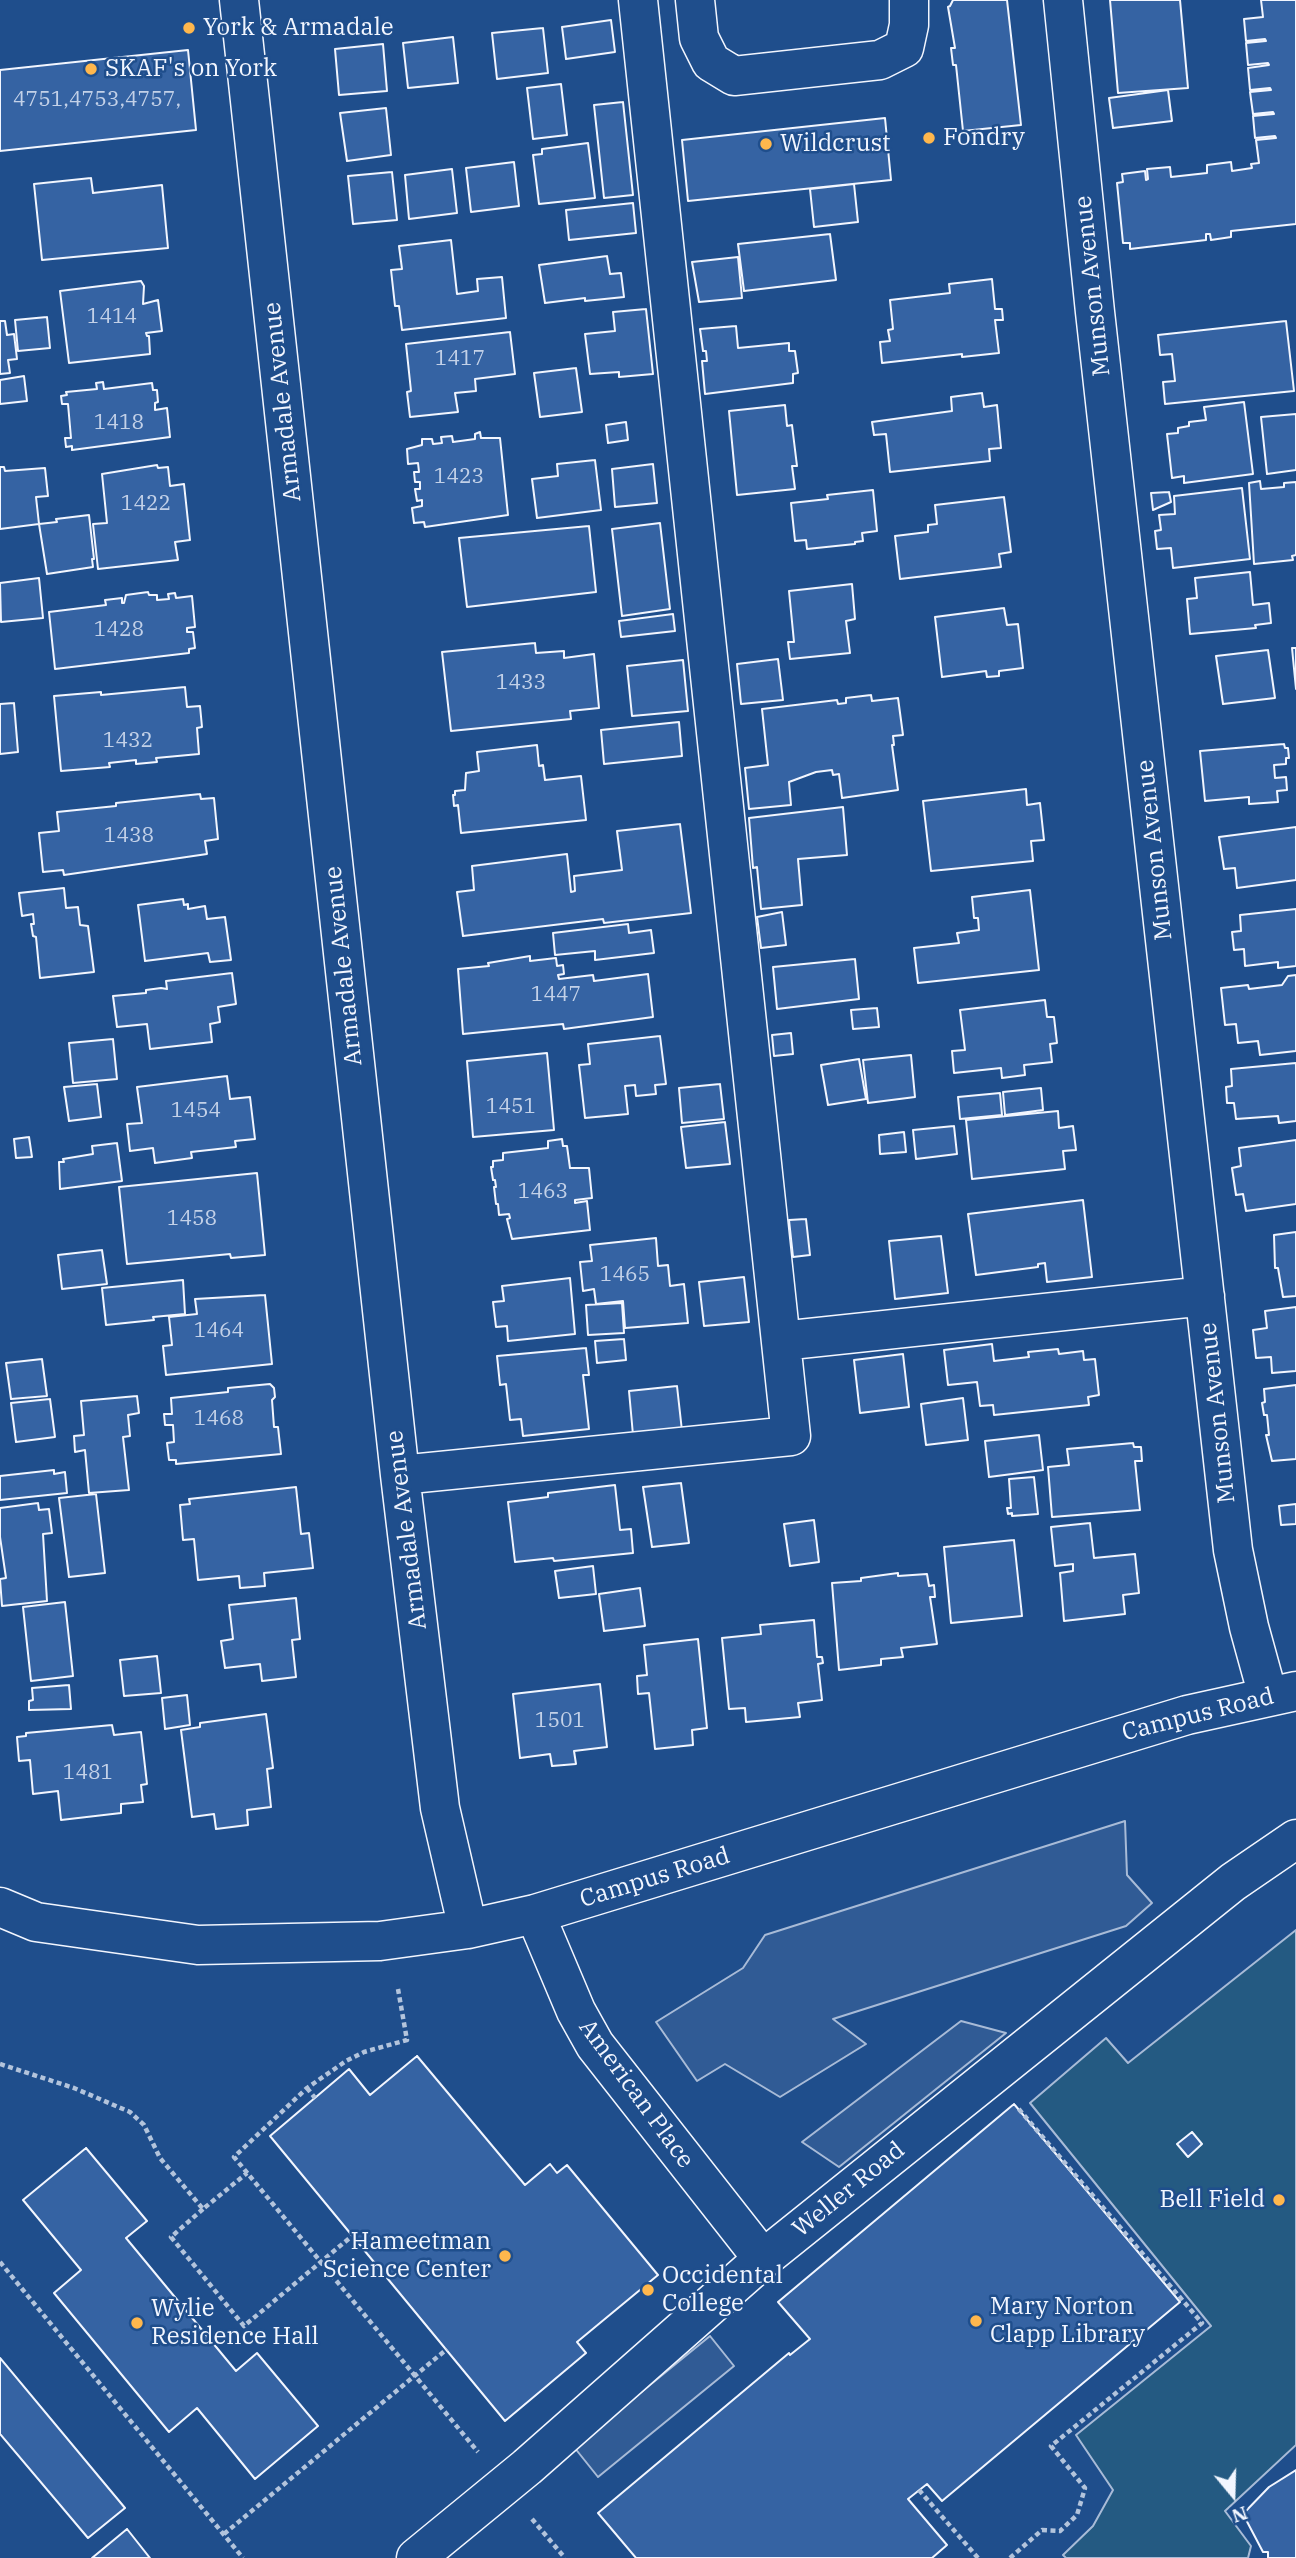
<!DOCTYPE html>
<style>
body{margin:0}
#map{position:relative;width:1296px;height:2558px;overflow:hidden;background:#1f4e8c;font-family:"IBM Plex Serif",serif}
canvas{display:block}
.north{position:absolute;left:1198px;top:2460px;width:70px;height:70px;-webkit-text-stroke:5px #1f4e8c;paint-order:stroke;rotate:161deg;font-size:19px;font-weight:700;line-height:28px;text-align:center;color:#f2f6ff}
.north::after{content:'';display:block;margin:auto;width:24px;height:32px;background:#f2f6ff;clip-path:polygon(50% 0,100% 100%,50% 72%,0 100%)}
</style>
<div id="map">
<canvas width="1296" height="2558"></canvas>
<div class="north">N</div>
</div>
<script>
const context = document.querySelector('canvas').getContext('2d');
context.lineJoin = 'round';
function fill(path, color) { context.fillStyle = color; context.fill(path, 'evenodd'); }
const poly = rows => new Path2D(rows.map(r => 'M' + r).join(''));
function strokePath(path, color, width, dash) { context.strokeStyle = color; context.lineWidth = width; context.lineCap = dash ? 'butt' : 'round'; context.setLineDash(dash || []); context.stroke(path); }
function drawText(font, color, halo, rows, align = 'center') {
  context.font = font + ' "IBM Plex Serif",serif'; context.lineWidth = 5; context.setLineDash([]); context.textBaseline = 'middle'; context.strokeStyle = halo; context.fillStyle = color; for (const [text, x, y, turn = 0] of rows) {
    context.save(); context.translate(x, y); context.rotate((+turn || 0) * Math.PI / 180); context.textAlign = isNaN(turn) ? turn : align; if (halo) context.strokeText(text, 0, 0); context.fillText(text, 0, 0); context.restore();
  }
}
const green = poly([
 [1296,1930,1296,2445,1225,2511,1251,2546,1248,2558,1066,2558,1063,2555,1093,2526,1113,2490,1076,2435,1211,2326,1030,2103,1106,2038,1128,2063,1296,1930]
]);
fill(green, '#245a82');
strokePath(green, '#a8bbd7', 2);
const parking = poly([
 [1125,1821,1127,1875,1152,1903,1126,1926,833,2019,866,2044,780,2097,725,2064,697,2081,656,2022,743,1968,765,1935,1125,1821],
 [961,2021,1006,2033,839,2167,802,2142,961,2021],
 [710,2336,734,2366,598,2477,574,2447,710,2336]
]);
fill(parking, '#305b95');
strokePath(parking, '#a8bbd7', 2);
const building = poly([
 [953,0,1007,0,1021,125,963,131,956,65,953,65,951,48,955,48,948,7,950,6,953,0],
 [1110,0,1180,0,1188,88,1118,93,1110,0],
 [1261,0,1296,0,1296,224,1231,231,1231,237,1211,240,1210,234,1206,234,1206,240,1130,249,1130,243,1123,243,1117,183,1123,182,1122,174,1145,171,1146,180,1148,179,1147,169,1170,167,1171,177,1207,173,1207,165,1231,162,1232,171,1252,168,1251,164,1259,163,1256,140,1276,138,1275,136,1255,138,1253,116,1274,114,1273,112,1253,114,1250,92,1271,90,1270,88,1250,90,1248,68,1269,65,1268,63,1248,65,1246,43,1266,41,1265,39,1246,41,1244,19,1263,17,1261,0],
 [611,20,615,52,566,59,562,27,611,20],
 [543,28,548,73,497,79,492,33,543,28],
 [453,37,458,83,408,88,403,43,453,37],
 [383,44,387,91,339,95,335,49,383,44],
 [188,50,196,130,0,151,0,70,188,50],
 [561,84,567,135,533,139,527,88,561,84],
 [1168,90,1172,121,1113,128,1109,98,1168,90],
 [623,102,633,195,604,198,594,105,623,102],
 [386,108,391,155,347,161,340,113,386,108],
 [885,118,891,180,688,201,682,140,885,118],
 [588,143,595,198,539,204,533,155,542,154,542,149,588,143],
 [514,162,519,206,471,212,466,168,514,162],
 [452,169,457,213,409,219,405,175,452,169],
 [392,172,397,220,353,224,348,176,392,172],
 [91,178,93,193,162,185,168,248,42,260,34,184,91,178],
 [854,184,858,222,814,227,810,189,854,184],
 [633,203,636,233,569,240,566,210,633,203],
 [830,234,836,280,744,291,738,244,830,234],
 [451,240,457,294,478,291,477,279,502,277,506,318,402,330,399,306,395,306,391,270,402,269,399,246,451,240],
 [607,256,610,274,621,273,624,297,585,301,585,298,545,303,539,265,607,256],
 [738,257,742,298,699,302,692,262,738,257],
 [992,279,995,309,1002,309,1003,320,995,320,999,353,962,357,962,354,882,363,880,342,890,341,888,330,893,329,890,300,950,293,949,284,992,279],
 [141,281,144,286,143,304,158,300,162,331,146,333,147,336,149,336,150,354,69,363,60,291,141,281],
 [646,309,653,374,619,377,619,372,590,374,585,334,615,331,613,312,646,309],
 [47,317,50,348,18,351,15,320,47,317],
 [0,321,5,321,7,335,14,334,17,359,8,360,10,373,0,374,0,321],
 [1286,321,1294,391,1165,404,1163,382,1175,381,1172,354,1160,355,1158,335,1286,321],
 [736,326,738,348,789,343,789,351,795,351,798,373,793,374,793,383,705,394,702,361,707,361,706,351,703,351,700,329,736,326],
 [510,332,515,374,475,379,476,391,455,393,458,412,410,417,407,392,411,391,406,344,510,332],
 [576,368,582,412,540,417,534,373,576,368],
 [24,376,27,401,0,404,0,380,24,376],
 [103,382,104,389,152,383,153,390,157,390,158,402,155,403,155,410,167,408,170,437,72,450,72,446,66,447,65,438,71,438,68,404,62,404,61,396,67,395,66,392,97,389,96,383,103,382],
 [982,393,984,407,997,405,1001,448,989,449,990,461,890,472,886,434,874,435,872,422,952,411,951,397,982,393],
 [1244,402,1253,474,1184,483,1184,476,1172,478,1167,434,1178,433,1178,428,1189,426,1189,422,1206,420,1204,407,1244,402],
 [785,405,787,426,792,425,797,466,792,466,795,489,737,495,729,411,785,405],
 [1296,414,1296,470,1267,474,1261,417,1296,414],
 [626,422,628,440,608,443,606,425,626,422],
 [480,432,481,438,500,438,508,515,425,527,424,522,414,523,412,508,422,506,422,500,417,501,415,489,420,489,420,482,415,482,414,472,419,472,418,463,408,464,407,449,422,445,422,439,432,439,433,444,442,443,441,437,452,436,453,442,475,439,475,434,480,432],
 [595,460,601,510,537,518,532,479,558,476,557,464,595,460],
 [653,464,657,503,615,507,612,469,653,464],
 [157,465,158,468,168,467,170,486,184,484,190,540,175,542,178,560,98,569,93,524,107,523,102,474,157,465],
 [0,467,4,467,5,471,45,468,48,496,36,497,39,524,0,529,0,467],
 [1260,481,1261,489,1284,487,1284,483,1296,482,1296,555,1292,556,1293,560,1254,564,1249,483,1260,481],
 [1242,488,1250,559,1173,568,1171,548,1157,549,1155,531,1161,530,1159,515,1175,514,1174,496,1242,488],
 [873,490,877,531,862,533,863,541,855,542,855,544,807,549,806,540,795,541,791,503,828,499,827,495,873,490],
 [1169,492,1171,502,1153,510,1151,493,1169,492],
 [1004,497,1011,552,999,554,1001,567,900,579,895,536,928,532,928,525,937,524,935,505,1004,497],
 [89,515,94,559,92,559,93,567,47,574,39,524,57,522,56,519,89,515],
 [660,523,670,609,622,616,612,529,660,523],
 [589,526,596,592,467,607,459,538,589,526],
 [1250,572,1253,605,1269,603,1271,623,1255,625,1256,628,1190,634,1187,599,1197,598,1195,578,1250,572],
 [39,578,43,618,1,622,0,583,39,578],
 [852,584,855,619,846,621,850,653,790,659,788,642,794,642,789,591,852,584],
 [148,592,149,595,157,595,157,600,169,599,168,594,175,593,176,598,192,596,195,627,187,628,187,632,193,632,195,648,189,649,189,653,55,669,49,612,106,605,105,600,122,598,122,603,124,603,126,595,148,592],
 [1004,608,1007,625,1018,624,1023,668,999,671,999,676,987,677,986,671,942,677,935,617,1004,608],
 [673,614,675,631,621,637,619,621,673,614],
 [535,643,536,653,564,651,564,658,594,654,599,708,570,711,571,719,451,731,442,652,535,643],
 [1292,648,1296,648,1296,689,1292,648],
 [1268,650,1275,698,1223,704,1216,656,1268,650],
 [778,659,783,700,741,704,737,664,778,659],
 [683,660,688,711,632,716,627,666,683,660],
 [185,687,187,707,200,706,202,727,197,728,199,754,156,758,157,762,136,764,136,760,109,763,110,767,61,771,54,696,101,692,101,695,185,687],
 [871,695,872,701,898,698,903,735,893,736,894,745,892,745,898,790,842,798,839,774,833,775,832,770,816,772,789,782,791,805,749,809,745,768,768,765,762,709,837,700,838,704,846,703,846,698,871,695],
 [14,703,18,752,0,754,0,704,14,703],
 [679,722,682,756,604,764,601,730,679,722],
 [1284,744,1285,748,1288,748,1289,758,1286,758,1286,764,1274,765,1275,778,1286,777,1287,790,1277,791,1278,802,1249,804,1249,797,1205,801,1200,751,1284,744],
 [537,745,539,766,543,765,545,780,581,776,586,820,461,833,458,805,454,806,453,795,455,795,455,791,465,790,466,773,479,771,477,752,537,745],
 [1026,789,1027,805,1040,803,1044,840,1031,841,1033,861,931,871,923,801,1026,789],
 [200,794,201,799,214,798,218,839,205,841,207,854,64,875,63,870,43,872,39,833,59,831,57,812,116,806,116,803,200,794],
 [843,807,847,855,798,859,802,905,761,909,757,867,753,868,749,818,843,807],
 [680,824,691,913,604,923,603,919,463,936,457,892,474,890,472,866,567,854,571,892,575,891,574,876,622,870,617,831,680,824],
 [1296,827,1296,880,1237,888,1235,868,1224,869,1219,837,1296,827],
 [64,888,66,908,78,907,80,925,88,926,94,972,40,978,36,937,33,936,31,924,34,924,33,914,22,916,19,893,64,888],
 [1030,890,1039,970,918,983,914,948,959,943,957,933,979,930,978,918,974,918,972,897,1030,890],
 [183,899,184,905,188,904,188,909,205,906,207,919,225,917,231,960,210,962,208,953,145,961,138,905,183,899],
 [1296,909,1296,966,1278,968,1278,962,1245,966,1244,949,1234,950,1232,932,1241,931,1240,915,1296,909],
 [782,912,786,945,761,948,757,917,782,912],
 [628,924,629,933,651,930,654,953,595,960,595,951,555,955,553,933,628,924],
 [530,956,530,961,556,958,557,966,563,965,564,974,558,975,559,979,593,975,594,981,648,974,653,1017,564,1029,563,1024,463,1034,458,969,489,966,488,963,530,956],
 [855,959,859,999,777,1009,773,967,855,959],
 [232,973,236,1004,218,1007,220,1022,210,1024,212,1042,150,1049,147,1024,117,1027,113,996,146,993,146,990,161,988,167,989,166,981,232,973],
 [1296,975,1296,1051,1260,1055,1258,1041,1238,1043,1236,1024,1225,1025,1221,988,1248,985,1249,989,1282,985,1288,976,1296,975],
 [1045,1000,1047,1017,1054,1017,1057,1043,1050,1044,1052,1062,1024,1065,1025,1075,1002,1078,1001,1068,954,1073,952,1051,965,1050,960,1010,1045,1000],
 [877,1008,879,1027,853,1029,851,1010,877,1008],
 [791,1033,793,1054,774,1056,772,1035,791,1033],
 [660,1036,666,1084,655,1085,656,1094,636,1096,635,1085,625,1086,628,1114,585,1118,579,1065,590,1064,588,1044,660,1036],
 [113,1039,117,1079,73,1083,69,1043,113,1039],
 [547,1053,554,1130,473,1137,467,1061,547,1053],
 [911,1055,915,1097,868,1103,863,1060,911,1055],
 [859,1059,866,1099,828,1105,821,1065,859,1059],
 [1296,1063,1296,1121,1279,1123,1278,1116,1236,1119,1234,1103,1227,1103,1226,1087,1232,1086,1231,1069,1296,1063],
 [227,1076,230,1099,250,1097,255,1139,235,1141,236,1147,191,1152,192,1158,155,1163,153,1148,130,1151,127,1124,142,1123,137,1087,227,1076],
 [97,1084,101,1117,69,1121,64,1087,97,1084],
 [720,1084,724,1119,682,1123,679,1088,720,1084],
 [1041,1088,1043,1110,1005,1115,1003,1092,1041,1088],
 [1000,1093,1002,1115,960,1119,958,1097,1000,1093],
 [1058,1111,1059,1128,1073,1126,1076,1150,1063,1151,1065,1169,972,1179,966,1120,1058,1111],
 [725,1122,730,1164,686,1168,681,1127,725,1122],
 [954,1126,957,1154,916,1159,913,1130,954,1126],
 [904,1132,906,1152,880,1154,879,1135,904,1132],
 [29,1137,32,1157,16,1158,14,1139,29,1137],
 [562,1139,563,1146,567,1146,570,1168,589,1168,592,1198,575,1200,575,1203,587,1201,590,1230,512,1239,507,1219,510,1218,509,1214,499,1215,498,1204,496,1204,494,1187,496,1187,495,1180,493,1180,491,1167,493,1167,493,1161,503,1160,503,1153,548,1148,548,1141,562,1139],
 [1296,1140,1296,1204,1246,1211,1243,1194,1236,1195,1232,1168,1241,1166,1239,1148,1296,1140],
 [117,1143,122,1181,60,1189,59,1162,64,1162,63,1159,93,1154,92,1146,117,1143],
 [257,1173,265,1255,231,1258,230,1254,127,1264,119,1187,257,1173],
 [1083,1200,1092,1277,1047,1282,1045,1263,1038,1264,1038,1267,976,1275,968,1214,1083,1200],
 [806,1219,810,1255,793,1257,789,1220,806,1219],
 [1296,1232,1296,1296,1283,1297,1278,1268,1275,1268,1274,1235,1296,1232],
 [941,1236,948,1293,895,1299,889,1241,941,1236],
 [656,1238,658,1266,668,1265,670,1286,684,1284,688,1323,625,1328,623,1301,596,1304,594,1289,583,1291,580,1262,592,1261,590,1245,656,1238],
 [102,1250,107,1284,62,1289,58,1255,102,1250],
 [744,1277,749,1322,704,1326,699,1282,744,1277],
 [570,1278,575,1334,508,1341,507,1326,496,1327,493,1302,504,1301,502,1286,570,1278],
 [183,1280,185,1314,153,1317,154,1320,106,1325,102,1288,183,1280],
 [265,1295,272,1364,166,1375,163,1346,172,1345,169,1317,197,1314,195,1299,265,1295],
 [622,1303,624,1333,588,1335,586,1305,622,1303],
 [1296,1307,1296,1371,1272,1373,1271,1357,1256,1358,1253,1330,1267,1328,1265,1311,1296,1307],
 [624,1339,626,1360,597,1363,595,1341,624,1339],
 [992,1344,994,1361,1029,1357,1028,1352,1058,1349,1059,1354,1083,1351,1084,1360,1095,1359,1099,1395,1088,1397,1089,1405,994,1415,993,1405,980,1406,977,1382,948,1385,944,1350,992,1344],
 [586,1348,589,1375,583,1375,589,1429,523,1436,521,1419,510,1420,506,1384,500,1385,497,1356,586,1348],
 [903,1354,909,1407,860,1413,854,1360,903,1354],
 [42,1359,47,1396,11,1399,6,1363,42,1359],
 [270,1384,274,1388,275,1397,272,1400,274,1427,278,1427,281,1454,176,1464,176,1460,169,1460,167,1443,174,1442,173,1425,165,1425,164,1414,172,1414,171,1398,228,1392,228,1388,270,1384],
 [1296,1385,1296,1459,1272,1461,1266,1435,1269,1435,1267,1415,1264,1415,1262,1403,1265,1402,1264,1389,1296,1385],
 [677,1386,682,1431,633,1435,629,1391,677,1386],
 [137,1396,139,1413,128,1415,130,1436,123,1437,129,1490,89,1493,85,1450,75,1452,74,1436,84,1435,81,1401,137,1396],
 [963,1398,968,1440,926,1445,921,1404,963,1398],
 [50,1399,55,1437,16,1442,11,1403,50,1399],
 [1039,1435,1043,1470,989,1477,985,1441,1039,1435],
 [1133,1443,1134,1447,1141,1447,1142,1461,1135,1461,1140,1510,1052,1517,1048,1467,1069,1465,1067,1449,1133,1443],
 [54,1470,54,1474,65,1472,67,1493,0,1500,0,1476,54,1470],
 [1034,1477,1038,1514,1012,1516,1012,1513,1008,1514,1007,1508,1011,1508,1009,1479,1034,1477],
 [681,1483,689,1543,652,1547,643,1487,681,1483],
 [615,1485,620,1530,631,1529,633,1553,554,1561,553,1558,515,1562,508,1502,548,1497,548,1493,615,1485],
 [296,1487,301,1534,309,1533,313,1568,264,1573,265,1586,240,1588,239,1576,198,1580,194,1539,183,1540,180,1505,190,1504,189,1499,296,1487],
 [96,1494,105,1573,69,1577,59,1498,96,1494],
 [38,1503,39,1510,49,1509,52,1533,43,1534,47,1601,2,1606,0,1579,6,1578,0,1537,0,1508,38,1503],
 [1296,1504,1296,1524,1281,1525,1279,1506,1296,1504],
 [814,1520,819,1562,790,1566,784,1524,814,1520],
 [1090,1523,1094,1558,1135,1554,1139,1593,1123,1595,1125,1614,1064,1621,1060,1573,1073,1571,1073,1564,1055,1566,1051,1527,1090,1523],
 [1014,1540,1022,1616,951,1623,944,1547,1014,1540],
 [593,1566,596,1594,559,1598,555,1571,593,1566],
 [898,1573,898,1576,927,1574,929,1586,934,1585,935,1597,930,1597,937,1644,901,1648,903,1657,881,1659,881,1665,839,1670,832,1583,861,1581,861,1578,898,1573],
 [640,1588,645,1626,604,1631,599,1594,640,1588],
 [296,1598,300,1639,292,1640,296,1677,262,1681,260,1664,225,1668,221,1641,233,1639,229,1605,296,1598],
 [65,1602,73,1676,31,1681,23,1607,65,1602],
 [814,1620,817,1657,822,1657,823,1663,818,1664,822,1700,798,1703,800,1717,746,1722,745,1708,729,1709,722,1638,761,1634,760,1625,814,1620],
 [698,1639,707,1728,692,1730,693,1745,655,1749,649,1693,638,1694,637,1676,647,1675,644,1645,698,1639],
 [157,1656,161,1693,124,1696,120,1660,157,1656],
 [600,1684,607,1747,574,1751,576,1764,552,1766,550,1754,520,1758,513,1694,600,1684],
 [69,1685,71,1709,29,1710,29,1701,33,1700,32,1688,69,1685],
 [187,1695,190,1725,165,1729,162,1698,187,1695],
 [266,1714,273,1768,267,1769,271,1807,247,1810,248,1825,216,1829,214,1814,192,1817,181,1730,200,1727,200,1723,266,1714],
 [112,1725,114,1735,141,1732,147,1784,141,1785,143,1802,121,1804,121,1813,61,1820,58,1791,33,1794,30,1760,19,1761,17,1737,26,1736,26,1733,112,1725],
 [417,2056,525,2185,550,2164,557,2173,567,2165,658,2275,577,2342,586,2353,505,2421,270,2136,349,2069,370,2095,417,2056],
 [1014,2104,1180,2302,942,2501,927,2484,908,2499,947,2545,932,2558,636,2558,598,2513,789,2353,790,2355,810,2339,778,2302,1014,2104],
 [1192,2132,1202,2144,1188,2157,1177,2144,1192,2132],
 [86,2148,147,2221,126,2238,236,2371,257,2353,318,2426,255,2479,197,2408,169,2432,54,2293,81,2270,23,2200,86,2148],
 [0,2358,125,2508,88,2538,0,2434,0,2358],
 [1296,2470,1296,2558,1268,2558,1268,2552,1263,2552,1243,2514,1269,2487,1296,2470],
 [127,2529,150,2558,92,2558,127,2529]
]);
fill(building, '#3563a3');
strokePath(building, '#f2f6ff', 2);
const minor = poly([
 [239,0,400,1475,440,1808,468,1929],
 [695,0,699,38,711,62,734,76,880,60,904,48,909,25,909,0],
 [1063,0,1095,312,1233,1550,1249,1627,1268,1696],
 [781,1341,1205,1296],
 [400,1475,791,1436,638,0],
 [0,1907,36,1922,198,1945,380,1941,468,1929,535,1914,1187,1715,1296,1691],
 [535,1914,576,2011,595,2045,763,2259],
 [416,2558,527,2467,763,2259,1233,1882,1296,1839]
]);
strokePath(minor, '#f2f6ff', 41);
strokePath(poly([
 [398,1989,407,2040,364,2052,346,2061,307,2088,234,2157,478,2452],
 [0,2064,74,2088,130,2112,144,2125,160,2158,203,2209,247,2173],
 [307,2088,315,2098],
 [203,2209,171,2237,244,2326,352,2236],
 [0,2262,243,2558],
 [919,2490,978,2558],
 [532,2519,565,2558],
 [224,2534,447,2349],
 [1010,2558,1042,2530,1060,2531,1077,2515,1085,2488,1051,2446,1202,2323,1017,2107]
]), '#b3c4dc', 4.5, [5, 3.5]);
strokePath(minor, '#1f4e8c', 38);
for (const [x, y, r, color] of [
 [189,28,7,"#ffb74d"],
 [91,69,7,"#ffb74d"],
 [929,138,7,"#ffb74d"],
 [766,144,7,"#ffb74d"],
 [1279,2200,7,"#ffb74d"],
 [505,2256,7,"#ffb74d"],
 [648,2290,7,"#ffb74d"],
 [976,2321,7,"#ffb74d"],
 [137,2323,7,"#ffb74d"]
]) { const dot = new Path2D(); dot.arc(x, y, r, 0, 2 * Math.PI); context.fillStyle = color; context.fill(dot); strokePath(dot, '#1f4e8c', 2.5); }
drawText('21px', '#c3d1e8', null, [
 ["4751,4753,4757,",97,100],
 ["1414",112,317],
 ["1417",460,359],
 ["1418",119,423],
 ["1423",459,477],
 ["1422",146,504],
 ["1428",119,630],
 ["1433",521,683],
 ["1432",128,741],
 ["1438",129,836],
 ["1447",556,995],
 ["1451",511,1107],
 ["1454",196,1111],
 ["1463",543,1192],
 ["1458",192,1219],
 ["1465",625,1275],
 ["1464",219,1331],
 ["1468",219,1419],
 ["1501",560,1721],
 ["1481",88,1773]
]);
drawText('24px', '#f2f6ff', '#1f4e8c', [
 ["York & Armadale",203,28],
 ["SKAF's on York",105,69],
 ["Fondry",943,138],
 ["Wildcrust",780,144],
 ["Bell Field",1265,2200,"right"],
 ["Hameetman",491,2242,"right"],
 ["Science Center",491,2270,"right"],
 ["Occidental",662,2276],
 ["College",662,2304],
 ["Mary Norton",990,2307],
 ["Clapp Library",990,2335],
 ["Wylie",151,2309],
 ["Residence Hall",151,2337]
], 'left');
drawText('24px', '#f2f6ff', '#1f4e8c', [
 ["Munson Avenue",1093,286,-96],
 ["Armadale Avenue",283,402,-96],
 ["Munson Avenue",1155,850,-96],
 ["Armadale Avenue",344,966,-96],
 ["Munson Avenue",1218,1413,-96],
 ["Armadale Avenue",407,1530,-97],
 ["Campus Road",1198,1715,-14],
 ["Campus Road",655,1878,-17],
 ["American Place",636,2094,54],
 ["Weller Road",849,2190,-39]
]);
</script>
